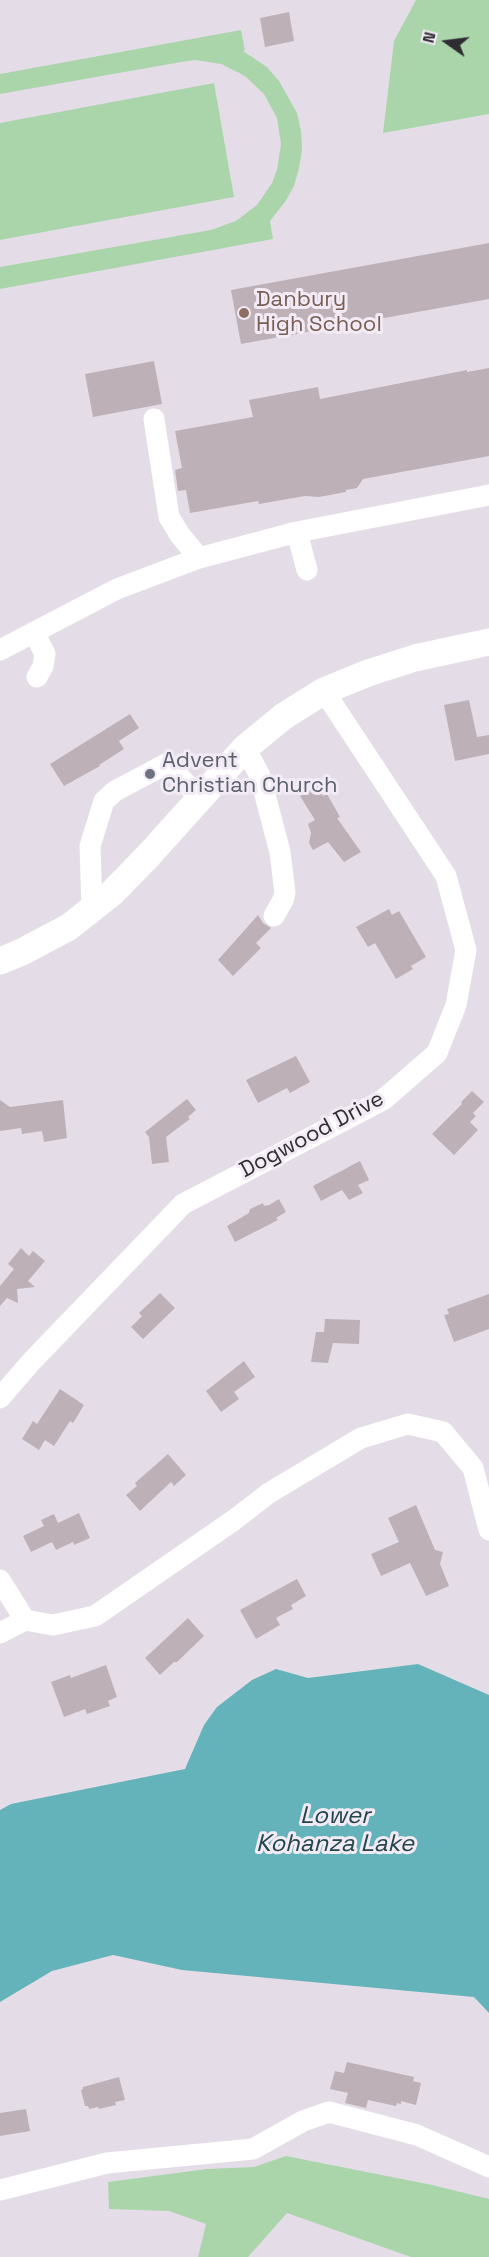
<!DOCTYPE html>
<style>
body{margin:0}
#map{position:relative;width:489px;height:2257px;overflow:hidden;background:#e4dde7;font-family:"Space Grotesk",sans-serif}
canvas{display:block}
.north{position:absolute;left:417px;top:12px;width:60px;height:60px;-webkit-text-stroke:4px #f2eaf5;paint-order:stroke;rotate:284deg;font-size:16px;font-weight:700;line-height:24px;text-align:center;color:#2f2d31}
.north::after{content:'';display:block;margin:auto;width:21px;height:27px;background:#2f2d31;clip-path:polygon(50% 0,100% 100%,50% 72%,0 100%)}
</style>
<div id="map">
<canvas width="489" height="2257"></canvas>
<div class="north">N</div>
</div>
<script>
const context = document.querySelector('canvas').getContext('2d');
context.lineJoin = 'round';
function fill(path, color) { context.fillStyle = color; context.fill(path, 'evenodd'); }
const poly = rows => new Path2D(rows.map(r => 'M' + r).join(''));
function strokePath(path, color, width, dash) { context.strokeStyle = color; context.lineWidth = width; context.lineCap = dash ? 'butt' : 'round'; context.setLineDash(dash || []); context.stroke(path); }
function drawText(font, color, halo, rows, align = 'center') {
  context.font = font + ' "Space Grotesk",sans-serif'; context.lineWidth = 6; context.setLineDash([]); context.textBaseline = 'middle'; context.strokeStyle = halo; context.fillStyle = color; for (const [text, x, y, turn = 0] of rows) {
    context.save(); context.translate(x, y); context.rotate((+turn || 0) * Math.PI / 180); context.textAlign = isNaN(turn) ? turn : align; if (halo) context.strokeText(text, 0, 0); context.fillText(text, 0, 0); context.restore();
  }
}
fill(poly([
 [416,0,489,0,489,114,383,133,394,41],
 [241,30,245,50,243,51,267,67,279,81,297,113,301,131,302,150,299,168,294,186,285,202,270,221,273,239,0,289,0,267,211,230,236,221,257,205,272,183,277,170,281,144,277,118,264,94,245,76,221,64,195,60,181,62,0,94,0,74],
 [214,83,234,197,0,240,0,123],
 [286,2156,432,2185,489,2199,489,2257,411,2257,287,2213,248,2257,198,2257,206,2224,169,2211,109,2209,108,2182,207,2169,254,2167]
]), '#aad5ab');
fill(poly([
 [418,1664,489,1695,489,2013,474,1997,182,1970,113,1955,52,1971,0,2002,0,1810,11,1804,185,1769,204,1725,217,1707,252,1680,276,1669,308,1678]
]), '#65b3ba');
fill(poly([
 [289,12,294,41,265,47,260,18],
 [489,243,489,299,241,344,231,290],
 [154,361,162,404,93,417,85,374],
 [489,368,489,456,363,479,357,488,346,490,346,492,319,497,305,496,259,504,258,501,190,513,186,490,178,491,175,470,182,468,175,431,253,417,249,400,318,387,320,399,467,370,467,372],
 [469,700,477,737,489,735,489,754,455,761,444,705],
 [130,714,139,728,119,741,124,749,99,765,100,766,64,786,50,764],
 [317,786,323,796,327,794,340,817,337,818,361,852,344,862,328,842,313,850,309,843,311,833,308,824,315,820,300,796],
 [389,909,392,915,399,911,426,957,411,966,413,969,396,979,375,943,368,947,356,927],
 [258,915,263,923,271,928,256,943,261,948,233,976,218,960],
 [296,1056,310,1082,290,1093,287,1088,258,1103,246,1080],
 [472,1091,484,1102,473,1113,476,1116,470,1122,478,1130,454,1155,432,1134,462,1104,461,1102],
 [187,1099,196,1110,188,1117,190,1119,166,1137,169,1162,152,1164,149,1137,145,1132],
 [0,1100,10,1107,63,1100,67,1138,44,1142,42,1131,22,1134,21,1128,0,1131],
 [360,1161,369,1180,358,1185,363,1193,349,1200,342,1190,321,1201,313,1186],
 [279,1199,286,1212,276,1218,278,1220,235,1242,227,1226,249,1213,250,1209,263,1203,264,1206,269,1205],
 [21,1248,29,1256,33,1251,45,1261,28,1281,35,1287,17,1289,18,1303,7,1298,0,1306,0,1286,14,1269,8,1264],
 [160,1293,175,1308,143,1339,131,1327,142,1316,139,1313],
 [489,1294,489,1329,454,1342,444,1315,449,1314,447,1309],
 [325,1319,360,1320,359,1344,333,1343,328,1363,311,1362,316,1332,324,1332],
 [244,1361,255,1377,234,1392,239,1399,221,1412,206,1391],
 [60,1389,84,1405,73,1423,70,1421,54,1446,45,1440,39,1450,22,1439,33,1421,37,1424],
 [168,1454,186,1475,174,1486,171,1482,140,1511,126,1495,137,1486,135,1483],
 [416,1505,435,1550,443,1552,440,1564,449,1586,426,1596,410,1563,381,1576,371,1554,399,1542,388,1518],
 [79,1513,90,1538,74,1545,73,1542,56,1550,52,1542,31,1552,23,1536,44,1526,41,1520,54,1514,58,1523],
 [297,1579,306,1596,291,1605,293,1609,276,1618,280,1625,256,1639,240,1610],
 [188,1618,204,1636,177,1662,174,1662,160,1675,145,1658],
 [106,1665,117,1697,108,1701,110,1706,87,1714,85,1709,64,1717,51,1682,70,1675,71,1678],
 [347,2062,414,2077,413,2081,421,2083,416,2105,401,2101,401,2104,397,2103,396,2106,368,2100,366,2108,345,2103,348,2093,330,2089,335,2071,344,2073],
 [119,2077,125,2100,115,2102,116,2105,99,2109,98,2107,89,2109,88,2106,85,2106,81,2090,83,2089,83,2087],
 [26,2109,30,2131,0,2136,0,2113]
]), '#bdb1b7');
strokePath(poly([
 [154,419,169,517,180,535,199,558],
 [297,532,307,570],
 [34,632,45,654,43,666,37,677],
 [0,650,117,589,199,558,297,532,489,495],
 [245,748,260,776,280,852,285,893,283,900,274,916],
 [92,909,90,846,104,801,115,791,166,764,201,798],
 [0,1398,31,1362,183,1204,383,1100,437,1053,456,1005,466,950,446,876,324,691],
 [0,1580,25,1620,53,1625,95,1616,234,1520,269,1493,361,1438,408,1424,443,1432,473,1468,489,1530],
 [0,1633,25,1620],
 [0,2190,107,2163,253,2149,303,2121,329,2112,417,2135,489,2167]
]), '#fff', 21);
strokePath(poly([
 [0,961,22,952,69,927,112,893,149,855,245,748,284,716,324,691,368,673,415,658,489,642]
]), '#fff', 27);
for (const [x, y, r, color] of [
 [244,313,6,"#8d6e63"],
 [150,774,6,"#6b7280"]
]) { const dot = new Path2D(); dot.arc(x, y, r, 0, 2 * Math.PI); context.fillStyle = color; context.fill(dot); strokePath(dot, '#f2eaf5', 2); }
drawText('22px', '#785e54', '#f2eaf5', [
 ["Danbury",256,300],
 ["High School",256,325]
], 'left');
drawText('22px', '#5b616d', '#f2eaf5', [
 ["Advent",162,761],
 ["Christian Church",162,786]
], 'left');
drawText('22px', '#2f2d31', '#f2eaf5', [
 ["Dogwood Drive",312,1135,-28]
]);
drawText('italic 24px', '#21464a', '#f2eaf5', [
 ["Lower",335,1816],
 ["Kohanza Lake",335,1844]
]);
</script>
